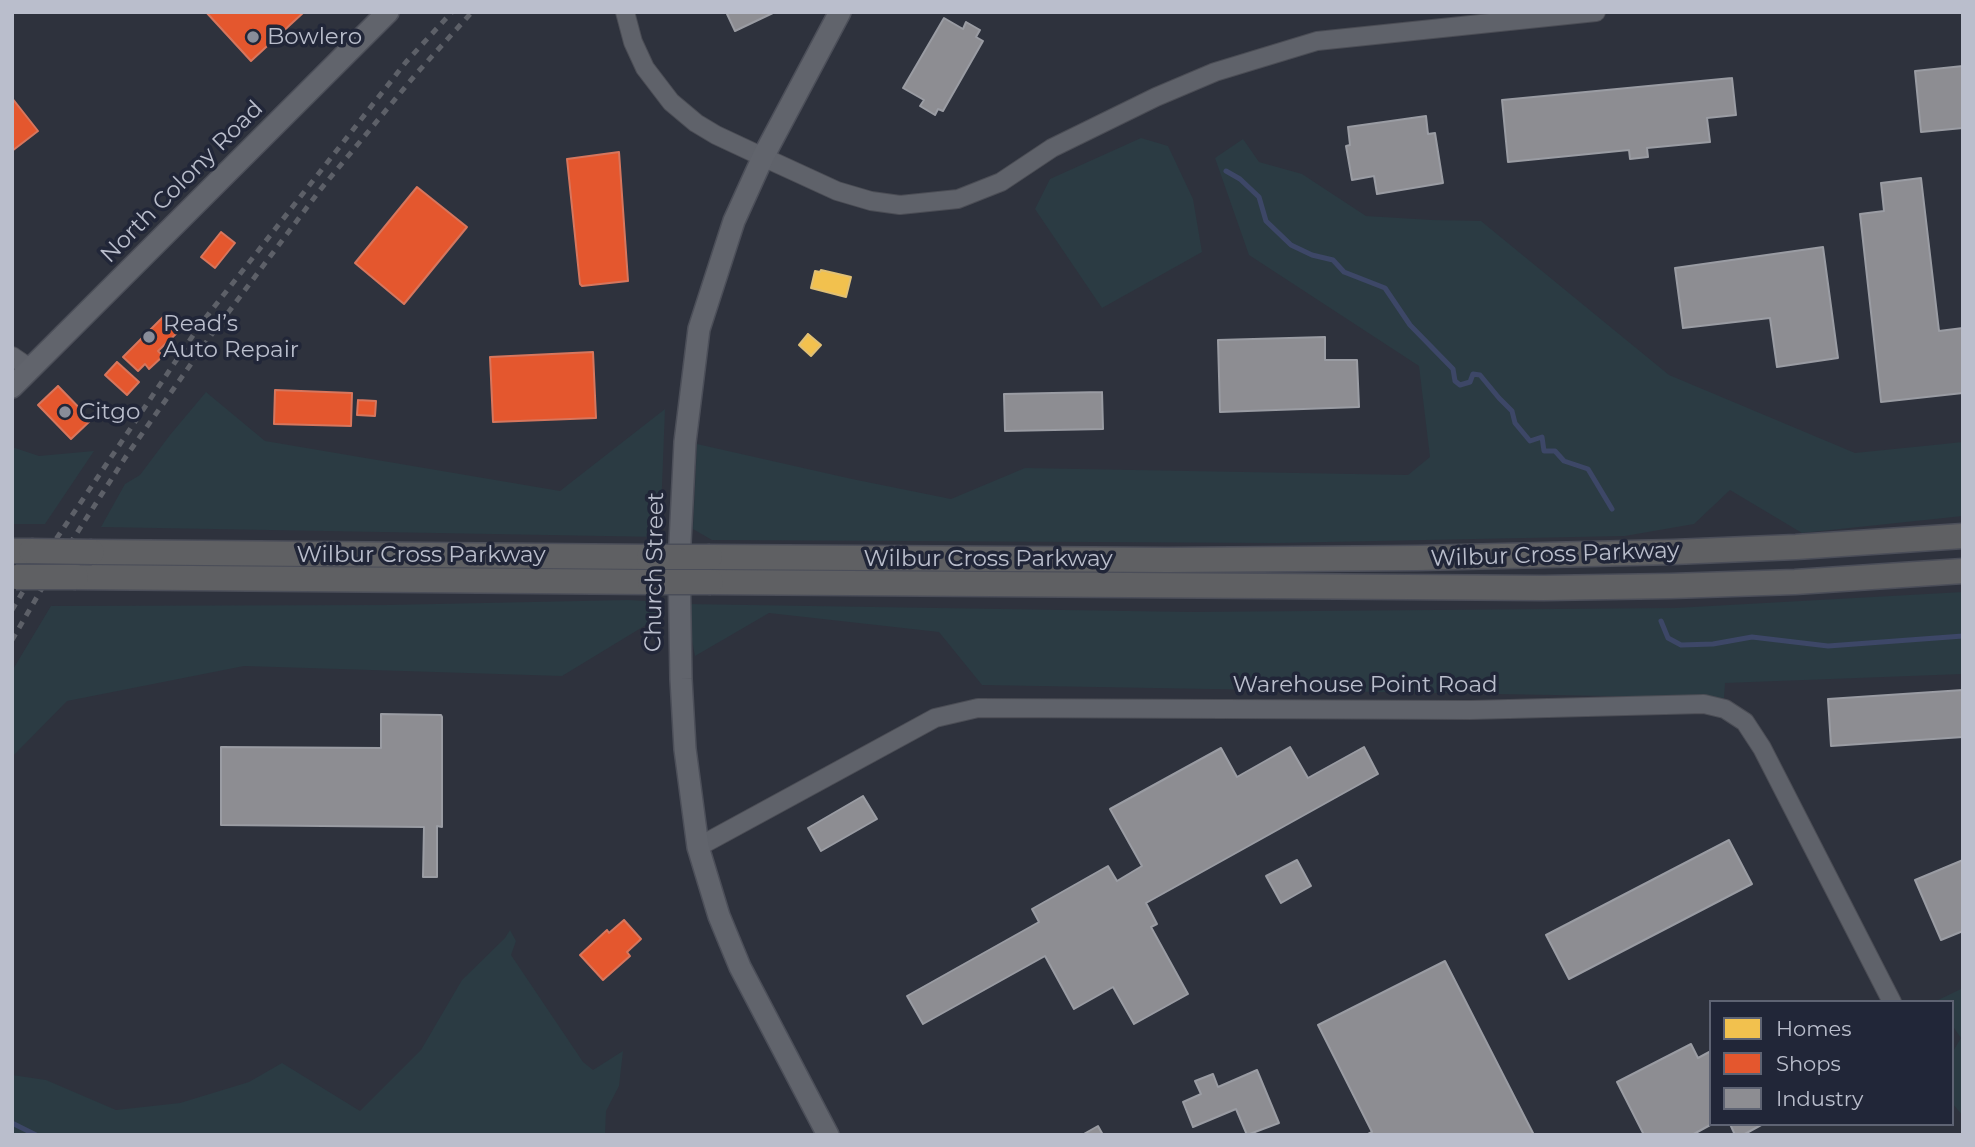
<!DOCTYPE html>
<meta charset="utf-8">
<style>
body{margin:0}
#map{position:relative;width:1975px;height:1147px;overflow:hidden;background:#2e323d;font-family:Montserrat,sans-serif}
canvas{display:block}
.frame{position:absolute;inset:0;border:14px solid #babecc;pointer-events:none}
.legend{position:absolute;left:1709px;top:1000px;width:245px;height:126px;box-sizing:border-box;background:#212638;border:2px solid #5e6373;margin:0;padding:9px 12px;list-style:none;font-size:21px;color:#babecc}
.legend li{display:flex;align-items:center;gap:14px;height:35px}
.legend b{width:35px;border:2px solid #5e6373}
</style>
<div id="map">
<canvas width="1975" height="1147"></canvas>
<div class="frame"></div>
<ul class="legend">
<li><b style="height:19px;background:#f2c14e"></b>Homes</li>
<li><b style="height:19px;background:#e4572e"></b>Shops</li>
<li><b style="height:19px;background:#8d8d92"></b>Industry</li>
</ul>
</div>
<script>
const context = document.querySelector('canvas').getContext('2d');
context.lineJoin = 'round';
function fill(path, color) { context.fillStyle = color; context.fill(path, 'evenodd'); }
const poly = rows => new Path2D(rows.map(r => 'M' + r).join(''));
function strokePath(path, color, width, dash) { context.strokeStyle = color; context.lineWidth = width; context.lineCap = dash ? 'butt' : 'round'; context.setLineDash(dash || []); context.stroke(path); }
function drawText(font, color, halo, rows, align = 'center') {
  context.font = font + ' Montserrat,sans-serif'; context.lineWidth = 7; context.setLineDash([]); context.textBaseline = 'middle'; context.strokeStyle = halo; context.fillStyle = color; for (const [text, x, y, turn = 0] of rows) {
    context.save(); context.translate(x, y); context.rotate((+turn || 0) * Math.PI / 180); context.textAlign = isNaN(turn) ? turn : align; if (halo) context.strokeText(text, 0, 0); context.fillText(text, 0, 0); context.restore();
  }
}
fill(poly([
 [1141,138,1168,146,1193,199,1202,252,1102,308,1035,209,1050,179],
 [1243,139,1259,162,1302,174,1366,216,1432,220,1481,221,1669,375,1855,453,1963,442,1963,516,1802,533,1730,490,1694,524,1625,536,1277,543,712,540,693,529,697,444,852,479,951,499,1025,468,1408,475,1430,457,1419,366,1249,255,1215,158],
 [206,392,265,441,560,491,665,409,660,537,101,527,125,484,140,475,170,435],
 [12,447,39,456,94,451,45,524,12,524],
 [1963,592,1963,674,1725,683,1724,698,982,685,939,632,769,613,695,656,685,604,1191,612,1675,608],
 [628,600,662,602,664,614,562,676,244,666,67,701,12,757,12,671,51,606,388,605],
 [510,930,516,941,511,955,583,1062,593,1070,623,1051,619,1086,606,1111,605,1135,12,1135,12,1075,46,1080,116,1110,180,1103,249,1082,282,1063,360,1111,421,1050,462,980,505,938],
 [1963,988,1963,1116,1952,1103,1952,1053,1961,1038,1952,1025,1952,1002,1936,1001]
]), '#2b3b43');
const homes = poly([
 [821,270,851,277,846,297,811,288,815,271,820,272,821,270],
 [808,334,821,345,811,356,799,345,808,334]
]);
fill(homes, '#f2c14e');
strokePath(homes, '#e1c074', 2);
const shops = poly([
 [206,12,304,12,251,61,206,12],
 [12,98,38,131,12,151,12,98],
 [619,152,628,281,582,286,580,284,567,159,619,152],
 [417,187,467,227,404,304,355,263,417,187],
 [221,232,235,243,215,268,201,257,221,232],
 [164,316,179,331,158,351,163,356,149,369,145,364,138,371,123,357,164,316],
 [593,352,596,418,493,422,490,357,593,352],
 [117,362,139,382,127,395,105,375,117,362],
 [58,386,91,420,71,439,38,405,58,386],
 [275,390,352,393,351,426,274,424,275,390],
 [358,400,376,401,375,416,357,415,358,400],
 [624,920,641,939,627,952,630,956,603,980,580,955,607,930,609,933,624,920]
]);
fill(shops, '#e4572e');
strokePath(shops, '#d7765d', 2);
const industry = poly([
 [731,12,775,12,735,31,727,14,731,12],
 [944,18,963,29,966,22,980,30,976,37,983,41,943,111,938,109,935,115,920,106,924,100,903,88,944,18],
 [1963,66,1963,128,1921,132,1915,71,1963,66],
 [1732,78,1736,115,1707,118,1710,142,1647,148,1648,157,1630,159,1629,150,1508,162,1502,100,1732,78],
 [1426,116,1428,134,1435,133,1443,183,1377,194,1374,176,1352,180,1346,146,1350,145,1348,127,1426,116],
 [1921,178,1939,331,1963,328,1963,393,1881,402,1860,214,1884,211,1881,183,1921,178],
 [1823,247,1838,358,1777,367,1770,318,1683,328,1675,268,1823,247],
 [1325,337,1325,360,1357,360,1359,407,1220,412,1218,340,1325,337],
 [1102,392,1103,429,1005,431,1004,394,1102,392],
 [1963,690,1963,737,1831,746,1828,699,1963,690],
 [381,714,441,715,442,717,442,827,437,826,437,877,423,877,424,827,221,825,221,747,381,748,381,714],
 [1290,747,1308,778,1364,747,1378,774,1146,903,1157,924,1151,927,1188,994,1134,1024,1113,987,1074,1009,1045,956,923,1024,907,996,1039,922,1032,909,1108,866,1117,881,1142,866,1110,809,1221,748,1237,777,1290,747],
 [863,796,877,819,821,851,808,828,863,796],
 [1729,840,1752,884,1569,979,1546,935,1729,840],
 [1297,860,1311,886,1281,903,1266,876,1297,860],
 [1963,860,1963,931,1941,940,1915,880,1963,860],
 [1445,961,1534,1135,1366,1135,1372,1132,1318,1025,1445,961],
 [1691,1044,1698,1058,1711,1051,1711,1124,1712,1124,1692,1135,1644,1135,1617,1082,1691,1044],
 [1257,1070,1279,1123,1247,1135,1236,1109,1193,1127,1183,1102,1201,1094,1195,1081,1213,1074,1218,1087,1257,1070],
 [1730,1124,1763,1124,1743,1135,1735,1135,1730,1124],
 [1098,1126,1103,1135,1082,1135,1098,1126]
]);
fill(industry, '#8d8d92');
strokePath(industry, '#9a9ca3', 2);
strokePath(poly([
 [1226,171,1240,179,1259,197,1266,221,1291,245,1312,255,1333,260,1344,272,1385,288,1410,325,1453,369,1455,381,1460,385,1470,382,1473,374,1480,375,1499,398,1512,411,1515,423,1530,441,1542,437,1544,451,1555,451,1564,461,1588,469,1612,509],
 [1661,621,1668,638,1681,645,1713,644,1752,637,1828,646,1963,636],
 [12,1123,36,1135]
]), '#3d4767', 5);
const minor = poly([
 [625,12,633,42,645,68,671,102,696,123,716,135,763,157,837,191,871,201,900,205,958,199,1001,182,1052,148,1156,97,1215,72,1317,41,1596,12],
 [12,356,31,369],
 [698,847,935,718,978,708,1470,710,1704,704,1725,709,1745,722,1762,748,1892,1002]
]);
const major = poly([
 [12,387,388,12],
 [828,1135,740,967,719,916,698,847,685,749,681,679,679,563,685,442,699,329,734,221,763,157,840,12]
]);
const highway = poly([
 [12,551,31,551],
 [92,552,649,557],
 [710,557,1168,560,1418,558,1673,552,1796,547,1963,536],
 [76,577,650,582],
 [711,582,1544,588,1671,586,1795,582,1963,571]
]);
strokePath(minor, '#4b4d55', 20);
strokePath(major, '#4c4f59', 24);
strokePath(highway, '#4b4e59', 27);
strokePath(minor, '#5f626a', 18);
strokePath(major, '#61646c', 21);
strokePath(highway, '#5f6063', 24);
strokePath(poly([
 [12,610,38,566,200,325,406,62,452,12],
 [12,640,48,578,125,458,212,334,320,190,416,74,472,12]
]), '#5d6068', 5, [7, 7]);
const highwayBridge = poly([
 [31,551,92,552],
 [649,557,710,557],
 [16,577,76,577],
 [650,582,711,582]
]);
strokePath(highwayBridge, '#4b4e59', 27, []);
strokePath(highwayBridge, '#5f6063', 24);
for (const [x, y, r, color] of [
 [253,37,7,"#898d9a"],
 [149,337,7,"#898d9a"],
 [65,412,7,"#898d9a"]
]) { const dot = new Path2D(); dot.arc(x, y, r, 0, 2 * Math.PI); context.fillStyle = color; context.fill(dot); strokePath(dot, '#212638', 2.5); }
drawText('23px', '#babecc', '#212638', [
 ["Bowlero",267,37],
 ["Read’s",163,324],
 ["Auto Repair",163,350],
 ["Citgo",79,412]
], 'left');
drawText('23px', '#babecc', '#212638', [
 ["North Colony Road",182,182,-45],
 ["Wilbur Cross Parkway",421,555],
 ["Wilbur Cross Parkway",1555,555,-2],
 ["Wilbur Cross Parkway",988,559],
 ["Church Street",655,572,-89],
 ["Warehouse Point Road",1365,685]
]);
</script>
